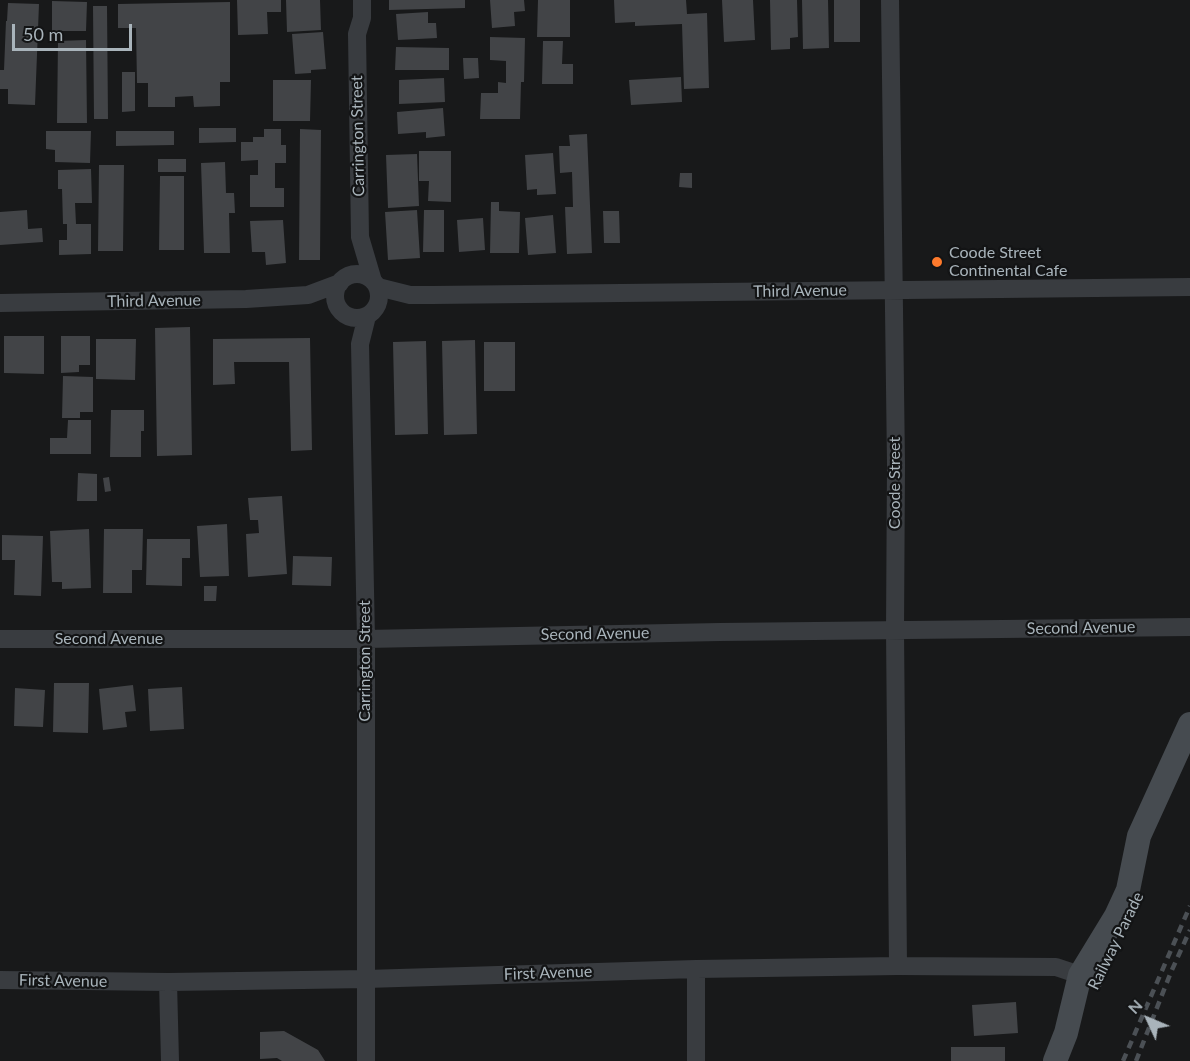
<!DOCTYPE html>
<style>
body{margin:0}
#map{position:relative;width:1190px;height:1061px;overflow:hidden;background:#18191a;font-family:Lato,sans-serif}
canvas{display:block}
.north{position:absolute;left:1118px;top:989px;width:60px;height:60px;-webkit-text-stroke:4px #131415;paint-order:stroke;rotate:314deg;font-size:16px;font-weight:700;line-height:24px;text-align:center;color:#a9b4bb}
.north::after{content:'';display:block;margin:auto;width:21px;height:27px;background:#a9b4bb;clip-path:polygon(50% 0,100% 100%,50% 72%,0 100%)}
.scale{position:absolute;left:12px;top:24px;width:120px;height:27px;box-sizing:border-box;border:3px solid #a9b4bb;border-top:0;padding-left:8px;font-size:18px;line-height:21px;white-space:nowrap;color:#a9b4bb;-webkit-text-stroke:4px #131415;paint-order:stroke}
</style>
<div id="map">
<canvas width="1190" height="1061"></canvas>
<div class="north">N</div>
<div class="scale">50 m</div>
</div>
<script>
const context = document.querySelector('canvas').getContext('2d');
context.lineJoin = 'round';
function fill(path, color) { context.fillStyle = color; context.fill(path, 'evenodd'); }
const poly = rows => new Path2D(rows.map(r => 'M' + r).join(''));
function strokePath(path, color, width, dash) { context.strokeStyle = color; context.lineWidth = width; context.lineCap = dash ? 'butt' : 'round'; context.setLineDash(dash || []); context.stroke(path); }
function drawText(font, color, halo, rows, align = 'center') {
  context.font = font + ' Lato,sans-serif'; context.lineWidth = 4.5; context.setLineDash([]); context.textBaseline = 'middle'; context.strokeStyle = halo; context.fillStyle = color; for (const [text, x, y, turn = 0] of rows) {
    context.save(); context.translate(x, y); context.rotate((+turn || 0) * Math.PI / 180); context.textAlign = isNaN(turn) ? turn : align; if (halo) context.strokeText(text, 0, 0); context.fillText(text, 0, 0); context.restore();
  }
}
fill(poly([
 [237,0,281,0,281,12,267,12,268,34,238,35],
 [286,0,320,0,321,30,287,32],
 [389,0,465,0,465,8,389,10],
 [490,0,524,0,525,11,514,12,515,26,492,28],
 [538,0,570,0,570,37,537,37],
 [614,0,686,0,687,14,707,13,709,88,684,89,682,24,635,26,635,22,615,23],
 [722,0,753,0,755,40,724,42],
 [770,0,797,0,798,37,790,38,790,49,771,50],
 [802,0,828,0,829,48,803,49],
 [834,0,860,0,860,42,834,42],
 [52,1,87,2,86,31,52,31],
 [230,2,230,82,220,82,220,106,194,107,193,96,175,97,175,107,148,107,148,83,137,83,136,28,118,28,118,4],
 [8,3,39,4,35,105,8,104,8,89,0,89,0,70,4,70,6,21,7,21],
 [93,6,107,6,108,119,94,119],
 [428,12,428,23,436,23,437,38,398,40,396,14],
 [323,32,326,69,311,70,311,73,295,74,292,34],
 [490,37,525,38,524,82,521,82,520,119,480,119,481,93,498,93,498,82,506,83,506,61,490,60],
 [86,40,87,123,57,123,58,41],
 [543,41,563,41,562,64,573,64,573,84,542,84],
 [396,47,449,48,449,70,395,70],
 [463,58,478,58,479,78,464,79],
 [122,72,135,72,135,111,122,112],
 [681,77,682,102,631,105,629,80],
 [444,78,445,102,399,104,399,80],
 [273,80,311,80,310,121,273,121],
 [443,108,445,136,426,138,426,132,398,134,397,112],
 [199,128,236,128,236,142,199,143],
 [264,129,281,129,281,145,286,145,286,163,275,163,275,188,284,188,284,207,250,207,250,175,258,175,258,160,241,161,241,142,253,142,253,137,264,137],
 [300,129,321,130,320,260,299,260],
 [46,131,91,131,90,163,55,162,55,150,46,149],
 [116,131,174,131,174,145,116,146],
 [587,134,592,253,567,254,565,207,573,207,572,172,560,173,559,146,570,146,569,135],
 [419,151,451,151,451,202,428,201,429,181,419,181],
 [553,153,556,194,537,195,537,189,527,190,525,155],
 [417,154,419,206,388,208,386,155],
 [158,159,186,159,186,172,158,172],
 [225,162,226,193,234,193,235,213,229,213,230,253,204,253,201,163],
 [99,165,124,165,123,251,98,251],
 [91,169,92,203,75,203,76,224,91,224,91,254,59,255,59,240,67,240,67,224,63,224,62,189,58,189,58,170],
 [680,173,692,173,692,188,679,187],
 [160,176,184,176,184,250,159,250],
 [491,202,499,202,499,211,520,212,519,253,490,253],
 [27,210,28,229,42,228,43,242,0,245,0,212],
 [417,210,420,258,388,260,385,212],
 [424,210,444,210,444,252,423,252],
 [603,211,619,211,620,243,604,243],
 [553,215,556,253,528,255,525,218],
 [483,218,485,250,459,252,457,220],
 [283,220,286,263,266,265,265,252,252,252,250,221],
 [190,327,192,455,157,456,155,328],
 [4,336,44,336,44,374,4,373],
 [61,336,90,336,90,365,79,365,79,372,61,373],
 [310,338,312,450,291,451,289,362,234,362,235,384,213,385,213,339],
 [96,339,136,339,135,380,96,379],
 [475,340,477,434,444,435,442,341],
 [426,341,428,434,395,435,393,342],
 [484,342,515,342,515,391,484,391],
 [63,376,93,377,93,412,80,412,80,418,62,418],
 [111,410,144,410,144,431,141,431,141,457,110,457],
 [68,420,91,420,91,454,50,454,50,438,67,438],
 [78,473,97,474,97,501,77,501],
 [109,477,111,491,105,492,103,478],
 [282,496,287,574,248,577,246,534,259,533,258,520,250,520,248,498],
 [227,524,229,576,200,577,197,526],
 [89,529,91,588,62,589,62,582,52,582,50,531],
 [104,529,143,529,142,570,132,570,132,593,103,593],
 [2,535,43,536,41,596,14,595,15,560,2,560],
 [147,539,190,539,190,558,182,558,182,586,146,585],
 [293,556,332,557,331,586,292,585],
 [204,586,217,586,216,601,204,601],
 [54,683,89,683,88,733,53,732],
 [133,685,136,711,125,712,127,727,103,730,99,689],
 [182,687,184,729,150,731,148,689],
 [15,688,45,690,43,727,14,726],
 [1016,1002,1018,1033,974,1036,972,1005],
 [284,1031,318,1050,325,1061,282,1061,277,1058,260,1059,260,1032],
 [951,1047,1005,1047,1005,1061,951,1061]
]), '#424447');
strokePath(poly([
 [362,0,362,18,357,34,360,237,373,281],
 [890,0,896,464,895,630,898,966],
 '335 296a22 22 0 1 1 44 0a22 22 0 1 1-44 0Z',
 [378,287,410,295,432,295,1190,287],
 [0,303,246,299,308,295,340,283],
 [0,639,366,639,720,632,1190,627],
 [696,969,696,1061],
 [0,980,168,982,239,981,366,979,696,969,898,966,1056,967,1095,980],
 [168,982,170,1061],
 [366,1061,366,639,360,344,367,316]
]), '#393c40', 18);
strokePath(poly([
 [1055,1061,1066,1033,1080,975,1116,916,1128,890,1139,836,1190,724]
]), '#464b50', 24);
strokePath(poly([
 [1123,1061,1190,906],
 [1136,1061,1171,972,1190,930]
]), '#4b5055', 4.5, [8, 6]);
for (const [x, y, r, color] of [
 [937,262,6,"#fe7a2c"]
]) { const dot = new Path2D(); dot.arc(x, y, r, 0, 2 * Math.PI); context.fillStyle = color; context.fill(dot); strokePath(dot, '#131415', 2); }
drawText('16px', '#a9b4bb', '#131415', [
 ["Carrington Street",358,136,-91],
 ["Third Avenue",800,291,-1],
 ["Third Avenue",154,301,-1],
 ["Coode Street",895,483,-90],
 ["Second Avenue",1081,628,-1],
 ["Second Avenue",595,634,-1],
 ["Second Avenue",109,639],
 ["Carrington Street",365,661,-90],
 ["Railway Parade",1116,941,-64],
 ["First Avenue",548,973,-2],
 ["First Avenue",63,981,1]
]);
drawText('16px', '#a9b4bb', '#131415', [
 ["Coode Street",949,253],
 ["Continental Cafe",949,271]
], 'left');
</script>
